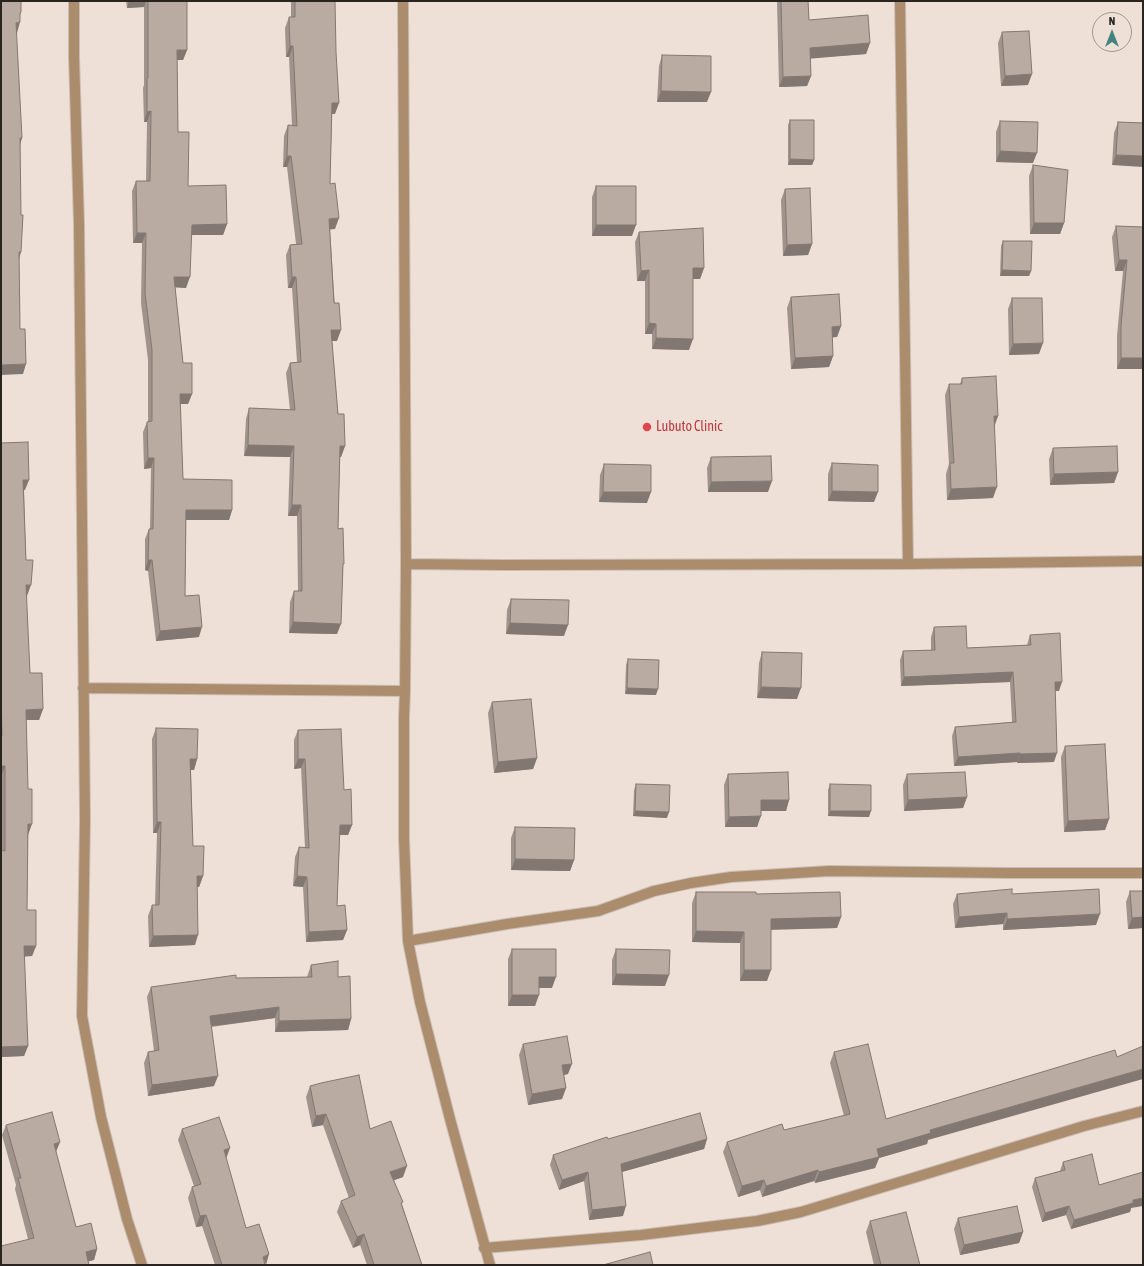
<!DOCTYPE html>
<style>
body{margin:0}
#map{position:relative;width:1144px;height:1266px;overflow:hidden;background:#eee0d7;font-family:"Asap Condensed",sans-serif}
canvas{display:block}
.frame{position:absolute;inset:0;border:2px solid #292420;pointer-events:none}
.north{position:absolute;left:1092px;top:12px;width:40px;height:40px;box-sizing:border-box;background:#eee0d7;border:1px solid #9f958e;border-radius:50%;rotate:0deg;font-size:11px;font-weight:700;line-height:16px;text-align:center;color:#292420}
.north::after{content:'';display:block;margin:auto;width:14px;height:18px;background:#3f857d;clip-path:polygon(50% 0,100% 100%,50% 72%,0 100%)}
</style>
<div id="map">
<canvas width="1144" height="1266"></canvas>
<div class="frame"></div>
<div class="north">N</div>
</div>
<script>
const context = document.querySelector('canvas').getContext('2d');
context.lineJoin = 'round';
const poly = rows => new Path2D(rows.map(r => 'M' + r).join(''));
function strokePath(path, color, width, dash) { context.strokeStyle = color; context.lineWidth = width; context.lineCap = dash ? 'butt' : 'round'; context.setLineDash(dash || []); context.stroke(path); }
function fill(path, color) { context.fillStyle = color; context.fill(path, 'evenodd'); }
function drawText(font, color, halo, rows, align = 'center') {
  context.font = font + ' "Asap Condensed",sans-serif'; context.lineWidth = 3; context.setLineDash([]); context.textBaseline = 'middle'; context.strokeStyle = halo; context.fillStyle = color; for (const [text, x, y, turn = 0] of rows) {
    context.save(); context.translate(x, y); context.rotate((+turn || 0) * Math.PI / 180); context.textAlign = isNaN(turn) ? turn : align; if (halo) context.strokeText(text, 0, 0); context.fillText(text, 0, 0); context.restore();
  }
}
const street = poly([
 [74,1,74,57,79,224,85,820,82,1016,101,1117,127,1219,142,1265],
 [403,1,406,564,405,691,404,717,404,839,408,941,420,1002,450,1119,490,1265],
 [900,1,908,564],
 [406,564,504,565,908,564,1143,561],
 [83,688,405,691],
 [408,941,507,924,598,911,654,891,691,883,731,877,829,871,1010,873,1143,873],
 [484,1248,641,1235,757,1221,801,1212,1084,1126,1143,1111]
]);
strokePath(street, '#cbbeb6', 12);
strokePath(street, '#ab8c6c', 10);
fill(poly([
 [126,1,187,1,187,50,183,60,177,60,178,132,188,186,227,224,223,235,191,235,186,288,175,287,183,363,192,394,188,404,180,404,183,479,232,510,229,520,186,520,185,596,199,637,156,641,148,571,145,570,145,539,149,529,150,529,151,468,144,469,143,432,147,422,148,421,148,360,141,303,142,243,133,243,132,191,136,181,146,181,147,122,144,122,143,88,144,85,144,7,127,8],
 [291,1,335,1,335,114,332,114,330,184,335,229,330,229,337,341,332,341,338,414,345,446,341,457,340,457,338,529,343,568,337,634,289,633,290,602,294,591,298,591,297,516,288,516,290,457,244,456,246,419,249,408,290,410,286,373,290,363,297,362,292,288,288,288,286,255,290,245,296,244,287,167,283,167,284,136,288,125,292,126,289,57,286,57,285,28,289,17,291,17],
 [777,1,808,1,809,20,870,43,866,54,810,58,811,76,807,86,779,87],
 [1002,32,1028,85,1001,86,998,43],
 [662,55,707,102,657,102,659,66],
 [790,120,814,160,812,165,788,165,788,125],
 [1000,121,1033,163,996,162,996,132],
 [1118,122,1143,123,1112,165,1114,133],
 [1033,165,1064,223,1060,234,1030,234,1029,176],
 [596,186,632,236,592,236,592,197],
 [785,189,812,244,808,255,783,256,781,200],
 [1116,226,1143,227,1143,369,1117,369,1117,336,1123,271,1115,271,1112,237],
 [639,232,704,268,700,279,693,279,689,350,652,349,652,334,645,334,645,281,637,281,635,242],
 [1003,241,1031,271,1029,276,1000,276,1001,246],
 [791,297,841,326,837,337,832,337,833,356,829,367,791,369,787,308],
 [1012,298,1039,354,1009,355,1008,309],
 [962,378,998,416,995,425,993,498,947,500,946,474,949,464,945,395,949,384,960,384],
 [1,443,25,490,24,490,27,596,26,596,30,673,43,709,39,720,26,720,28,835,27,910,36,946,32,956,24,956,28,1046,24,1056,1,1057],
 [1053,448,1118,472,1114,483,1050,485,1049,459],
 [711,457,768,492,708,492,707,468],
 [832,463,874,502,828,501,828,474],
 [604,464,647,503,599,502,600,475],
 [511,599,564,636,506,634,507,610],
 [934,627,967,648,1027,645,1030,635,1059,691,1055,691,1054,762,1017,763,1017,762,954,766,952,736,955,727,1012,722,1010,682,901,686,900,660,903,651,931,650,931,637],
 [762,652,797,699,757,698,759,663],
 [628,659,656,695,625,694,626,665],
 [492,702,537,758,533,769,494,773,488,713],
 [156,728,197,759,194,770,191,770,193,846,203,876,199,887,197,887,195,945,149,947,148,916,152,905,155,905,157,833,153,833,152,739],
 [298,730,344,790,352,825,348,835,340,835,337,906,347,930,343,940,306,942,303,887,293,886,295,857,299,847,305,848,301,768,294,769,294,740],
 [1065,746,1109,819,1105,830,1064,832,1061,757],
 [728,774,789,800,786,811,761,811,757,827,725,827,724,785],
 [907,774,967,797,963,808,904,811,903,785],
 [636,784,667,818,633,816,634,790],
 [830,784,869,817,828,816,828,790],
 [515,827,574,860,570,871,511,870,511,838],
 [1130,891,1143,891,1143,928,1128,929,1126,902],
 [696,892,756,894,841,917,837,928,771,929,767,981,740,981,740,943,692,942,692,903],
 [957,894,1012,894,1096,925,1003,930,1003,924,955,928,953,904],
 [512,949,552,988,539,988,535,1006,508,1006,508,959],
 [616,949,665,986,612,985,612,960],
 [311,965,338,977,351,1019,348,1030,275,1032,275,1018,211,1027,214,1086,148,1096,144,1063,148,1052,154,1051,147,997,151,987,236,978,307,977],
 [523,1044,568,1074,563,1075,566,1088,562,1099,528,1105,519,1055],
 [834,1052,886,1119,928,1140,927,1144,879,1158,875,1168,815,1183,814,1181,762,1197,760,1190,738,1197,723,1152,727,1142,784,1130,844,1116,830,1063],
 [310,1086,370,1129,403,1177,394,1180,422,1265,367,1265,360,1245,353,1248,337,1212,341,1201,349,1198,323,1125,312,1127,306,1097],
 [6,1125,56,1152,76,1227,97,1249,94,1260,88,1261,28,1239,15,1189,16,1185,2,1135],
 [182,1129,226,1159,246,1228,266,1265,215,1265,202,1226,196,1227,188,1198,192,1187,194,1186,178,1140],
 [608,1139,707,1139,704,1149,622,1172,623,1216,589,1220,584,1181,559,1190,550,1165,553,1155],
 [1063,1162,1099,1185,1131,1208,1130,1212,1071,1229,1066,1215,1042,1222,1032,1187,1035,1178,1060,1171],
 [958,1218,1023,1232,1019,1243,960,1255,954,1229],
 [870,1221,920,1265,874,1265,866,1232]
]), '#9f938b');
fill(poly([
 [129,1,146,1,144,7,127,8],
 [21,12,18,22,20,22,17,33,12,33,20,13],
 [870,43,866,54,806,59,810,48],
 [290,46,293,46,289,57,286,57],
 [177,50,187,50,183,60,173,60],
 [1032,74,1028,85,1001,86,1005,76],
 [811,76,807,86,779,87,783,77],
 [661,91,711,92,707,102,657,102],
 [332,103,339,103,335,114,328,114],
 [151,111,147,122,144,122,147,112],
 [20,138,22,138,19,149],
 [1000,151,1037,153,1033,163,996,162],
 [1116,155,1143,156,1143,167,1112,165],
 [287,156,291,156,287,167,283,167],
 [790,159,814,160,812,165,788,165],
 [339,218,335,229,325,230,329,219],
 [1034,223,1064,223,1060,234,1030,234],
 [227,224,223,235,188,235,192,225],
 [596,225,636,225,632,236,592,236],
 [137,233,146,233,142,243,133,243],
 [812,244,808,255,783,256,787,245],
 [19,252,21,252,18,263],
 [1119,260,1127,260,1123,271,1115,271],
 [693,268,704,268,700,279,689,279],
 [649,270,645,281,637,281,641,271],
 [1002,270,1031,271,1029,276,1000,276],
 [174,277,190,277,186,288,170,287],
 [292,277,296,277,292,288,288,288],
 [649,323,656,324,652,334,645,334],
 [841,326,837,337,828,338,832,327],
 [331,330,341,330,337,341,327,341],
 [656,338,693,339,689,350,652,349],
 [1043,343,1039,354,1009,355,1013,344],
 [833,356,829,367,791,369,795,358],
 [1121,358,1143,358,1143,369,1117,369],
 [26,364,23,374,1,375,1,365],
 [180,394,192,394,188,404,176,404],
 [994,416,998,416,994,426],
 [248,445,294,446,290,457,244,456],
 [340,446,345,446,341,457,336,457],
 [148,458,154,458,151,468,144,469],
 [1118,472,1114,483,1050,485,1054,474],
 [23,480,29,480,25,490,19,491],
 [772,481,768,492,708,492,711,482],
 [997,487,993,498,947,500,951,489],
 [832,491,878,492,874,502,828,501],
 [603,492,651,492,647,503,599,502],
 [292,505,301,505,297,516,288,516],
 [186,510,232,510,229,520,183,520],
 [148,560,152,560,148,571,145,570],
 [26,585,31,585,27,596,22,595],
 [293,622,341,624,337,634,289,633],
 [510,623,568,625,564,636,506,634],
 [202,627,199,637,156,641,160,631],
 [1013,672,1010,682,901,686,904,677],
 [1055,682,1062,682,1059,691,1051,691],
 [761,687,801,688,797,699,757,698],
 [627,688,658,689,656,695,625,694],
 [43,709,39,720,22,720,26,710],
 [1020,753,1017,762,954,766,958,757],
 [1057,753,1054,762,1017,763,1020,754],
 [537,758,533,769,494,773,498,762],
 [190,759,197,759,194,770,186,770],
 [298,759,305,759,301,768,294,769],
 [1,766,5,766,1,777],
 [967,797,963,808,904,811,908,800],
 [761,800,789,800,786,811,757,811],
 [635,811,669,812,667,818,633,816],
 [830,811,871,811,869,817,828,816],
 [761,816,757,827,725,827,729,817],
 [1109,819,1105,830,1064,832,1068,821],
 [157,822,161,822,157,833,153,833],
 [28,824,32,824,28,835],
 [340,825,352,825,348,835,337,835],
 [515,859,574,860,570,871,511,870],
 [197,876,203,876,199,887,193,887],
 [297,876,307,877,303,887,293,886],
 [1007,913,1003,924,955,928,959,917],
 [1100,914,1096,925,1003,930,1007,919],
 [841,917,837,928,767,930,771,919],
 [1143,917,1143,928,1128,929,1132,918],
 [347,930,343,940,306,942,309,932],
 [696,931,744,932,740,943,692,942],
 [198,935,195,945,149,947,153,936],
 [24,946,36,946,32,956,20,957],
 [744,970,771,970,767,981,740,981],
 [616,974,669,975,665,986,612,985],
 [539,977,556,977,552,988,535,988],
 [512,995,539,995,535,1006,508,1006],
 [279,1007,275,1018,206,1027,210,1016],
 [351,1019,348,1030,275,1032,279,1021],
 [28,1046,24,1056,1,1057,1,1047],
 [572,1064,568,1074,558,1076,562,1065],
 [1143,1069,1143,1079,928,1140,927,1144,879,1158,875,1168,815,1183,819,1172,877,1149,930,1130],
 [218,1076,214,1086,148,1096,152,1085],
 [566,1088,562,1099,528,1105,532,1094],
 [326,1114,323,1125,312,1127,316,1116],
 [707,1139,704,1149,618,1173,621,1164],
 [60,1142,56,1152,54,1144],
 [230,1148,226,1159,224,1150],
 [407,1166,403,1177,386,1183,390,1172],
 [818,1170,814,1181,762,1197,766,1186],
 [588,1172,584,1181,559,1190,562,1180],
 [764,1180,760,1190,738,1197,742,1186],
 [1143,1198,1143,1206,1131,1208,1130,1212,1071,1229,1074,1220,1133,1200],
 [626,1206,623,1216,589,1220,592,1210],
 [1069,1206,1066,1215,1042,1222,1045,1213],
 [206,1215,202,1226,196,1227,200,1216],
 [1023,1232,1019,1243,960,1255,964,1245],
 [364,1234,360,1245,353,1248,357,1237],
 [97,1249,94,1260,82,1263,86,1252],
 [269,1254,266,1265,263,1257]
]), '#827871');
const building = poly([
 [1,1,21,1,21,12,20,13,20,22,16,23,22,138,20,138,21,215,23,215,21,252,19,252,20,329,25,329,26,364,1,365,1,1],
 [148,1,187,1,187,50,177,50,178,132,189,132,188,186,226,185,227,224,192,225,190,277,174,277,183,363,192,363,192,394,180,394,183,479,232,480,232,510,186,510,185,596,199,595,202,627,160,631,152,560,148,560,149,529,153,529,154,458,148,458,147,422,152,421,152,350,145,293,146,233,137,233,136,181,150,181,151,111,147,112,147,78,148,78,148,1],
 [295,1,335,1,336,52,339,103,332,103,330,184,335,183,339,218,329,219,334,303,339,303,341,330,331,330,338,414,344,414,345,446,340,446,338,529,343,528,344,564,343,564,341,624,293,622,294,591,302,591,301,505,292,505,294,446,248,445,249,408,295,410,290,363,301,362,296,277,292,277,290,245,302,244,291,156,287,156,288,125,297,126,293,46,290,46,289,17,295,17,295,1],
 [781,1,808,1,809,20,868,15,870,43,810,48,811,76,783,77,781,1],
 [1029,31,1032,74,1005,76,1002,32,1029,31],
 [662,55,711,56,711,92,661,91,662,55],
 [790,120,814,120,814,160,790,159,790,120],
 [1000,121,1038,122,1037,153,1000,151,1000,121],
 [1118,122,1143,123,1143,156,1116,155,1118,122],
 [1033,165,1068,170,1064,223,1034,223,1033,165],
 [596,186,636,186,636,225,596,225,596,186],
 [810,188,812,244,787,245,785,189,810,188],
 [1116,226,1143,227,1143,358,1121,358,1121,326,1127,260,1119,260,1116,226],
 [703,228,704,268,693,268,693,339,656,338,656,324,649,323,649,270,641,271,639,232,703,228],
 [1003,241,1032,241,1031,271,1002,270,1003,241],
 [839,294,841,326,832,327,833,356,795,358,791,297,839,294],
 [1012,298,1042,298,1043,343,1013,344,1012,298],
 [996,376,998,416,994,416,997,487,951,489,950,463,954,463,949,384,962,384,962,378,996,376],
 [28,442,29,480,23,480,26,560,33,560,31,585,26,585,30,673,42,673,43,709,26,710,28,789,32,789,32,824,28,824,27,910,36,910,36,946,24,946,28,1046,1,1047,1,850,5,851,5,766,1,766,1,736,2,736,1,691,1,443,28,442],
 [1117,446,1118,472,1054,474,1053,448,1117,446],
 [771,456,772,481,711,482,711,457,771,456],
 [832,463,878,465,878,492,832,491,832,463],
 [604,464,651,465,651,492,603,492,604,464],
 [511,599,569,600,568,625,510,623,511,599],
 [966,626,967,648,1031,645,1030,635,1060,633,1062,682,1055,682,1057,753,1020,754,1020,753,958,757,955,727,1016,722,1013,672,904,677,903,651,935,650,934,627,966,626],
 [762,652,802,653,801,688,761,687,762,652],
 [628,659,659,660,658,689,627,688,628,659],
 [531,699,537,758,498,762,492,702,531,699],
 [156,728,198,729,197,759,190,759,193,846,204,846,203,876,197,876,198,935,153,936,152,905,159,905,161,822,157,822,156,728],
 [341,729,344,790,351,789,352,825,340,825,337,906,345,905,347,930,309,932,307,877,297,876,299,847,309,848,305,759,298,759,298,730,341,729],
 [1105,744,1109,819,1068,821,1065,746,1105,744],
 [788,772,789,800,761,800,761,816,729,817,728,774,788,772],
 [965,772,967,797,908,800,907,774,965,772],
 [636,784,670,785,669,812,635,811,636,784],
 [830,784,871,785,871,811,830,811,830,784],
 [515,827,575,828,574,860,515,859,515,827],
 [1012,889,1012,894,1099,889,1100,914,1007,919,1007,913,959,917,957,894,1012,889],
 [1130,891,1143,891,1143,917,1132,918,1130,891],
 [696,892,756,892,756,894,840,892,841,917,771,919,771,970,744,970,744,932,696,931,696,892],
 [512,949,556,949,556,977,539,977,539,995,512,995,512,949],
 [616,949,670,950,669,975,616,974,616,949],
 [338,961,338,977,350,976,351,1019,279,1021,279,1007,210,1016,218,1076,152,1085,148,1052,159,1050,151,987,236,975,236,978,312,977,311,965,338,961],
 [567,1036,572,1064,562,1065,566,1088,532,1094,523,1044,567,1036],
 [868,1044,886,1119,1115,1050,1117,1057,1143,1046,1143,1069,930,1130,931,1133,877,1149,879,1157,819,1172,818,1170,766,1186,764,1180,742,1186,727,1142,782,1124,784,1130,850,1114,834,1052,868,1044],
 [359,1075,370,1129,391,1121,407,1166,390,1172,403,1202,401,1203,422,1265,374,1265,364,1234,357,1237,341,1201,355,1195,326,1114,316,1116,310,1086,321,1083,359,1075],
 [52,1112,60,1142,54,1144,76,1227,91,1223,97,1249,86,1252,89,1265,1,1265,1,1246,34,1238,18,1178,21,1178,6,1125,52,1112],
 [700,1113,707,1139,621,1164,626,1206,592,1210,588,1172,562,1180,553,1155,607,1137,608,1139,700,1113],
 [219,1117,230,1148,224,1150,246,1228,259,1224,269,1254,263,1257,265,1265,222,1265,206,1215,200,1216,192,1187,201,1184,182,1129,219,1117],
 [1092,1154,1099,1185,1143,1172,1143,1198,1133,1200,1133,1203,1074,1220,1069,1206,1045,1213,1035,1178,1065,1170,1063,1162,1092,1154],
 [1017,1206,1023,1232,964,1245,958,1218,1017,1206],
 [906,1212,920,1265,881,1265,870,1221,906,1212],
 [650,1252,653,1265,603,1265,650,1252]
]);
fill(building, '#b9aba2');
strokePath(building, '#827871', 1);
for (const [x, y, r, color] of [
 [647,427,5,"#e0444e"]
]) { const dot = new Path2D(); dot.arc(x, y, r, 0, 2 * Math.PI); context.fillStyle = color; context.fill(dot); strokePath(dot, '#eee0d7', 1.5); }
drawText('14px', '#be3a42', '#eee0d7', [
 ["Lubuto Clinic",656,427]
], 'left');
</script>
